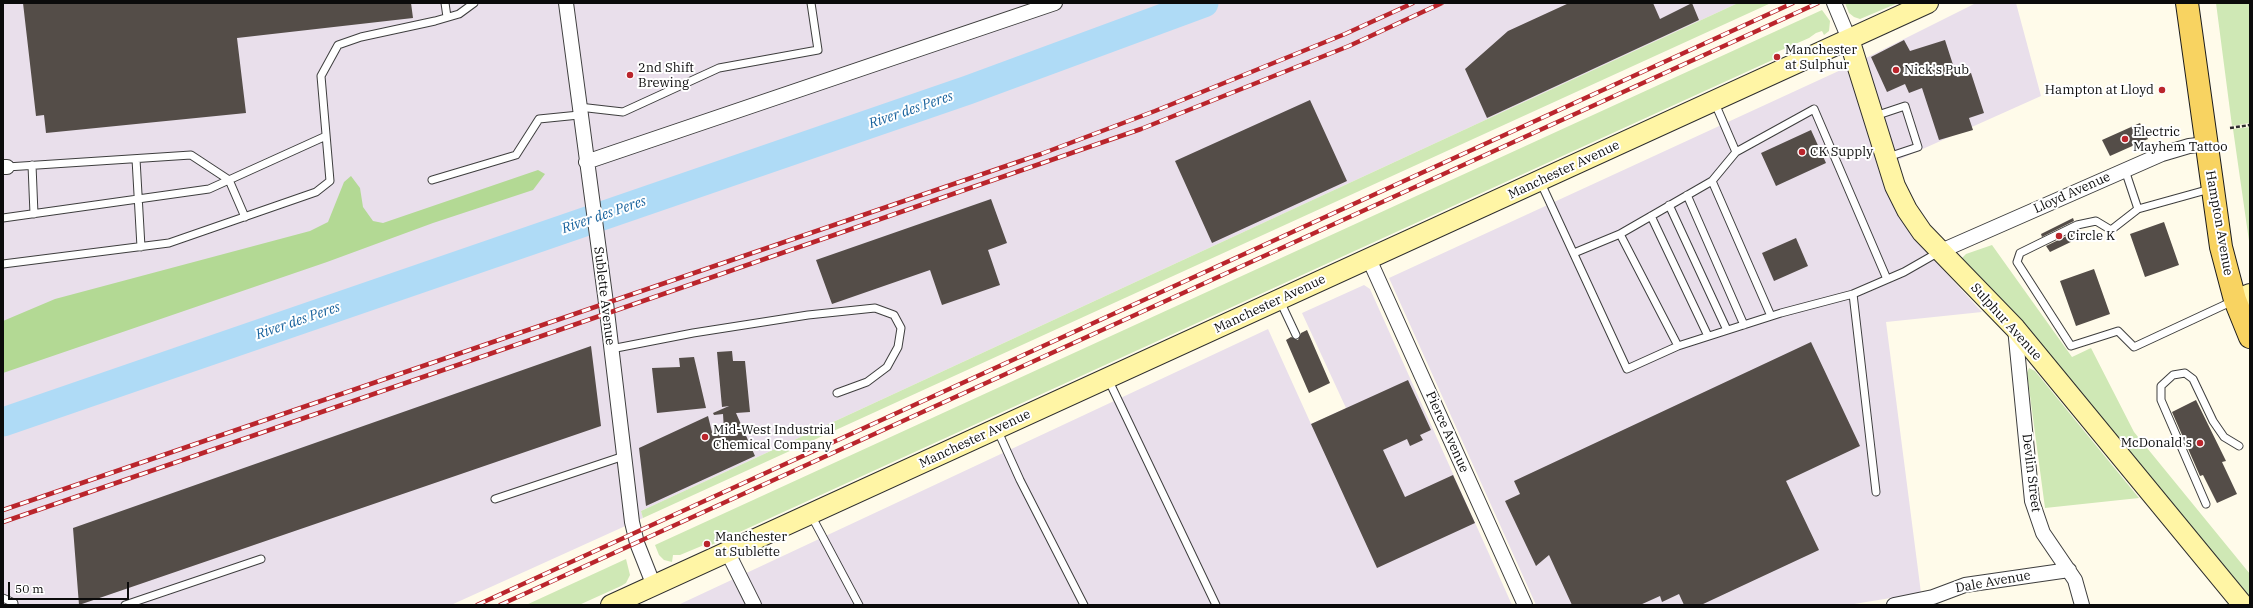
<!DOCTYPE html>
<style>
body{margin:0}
#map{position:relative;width:2253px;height:608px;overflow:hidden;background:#fffbea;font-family:"IBM Plex Serif",serif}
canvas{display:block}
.frame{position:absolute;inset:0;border:4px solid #0b0b0b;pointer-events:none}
.scale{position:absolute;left:8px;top:582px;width:121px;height:18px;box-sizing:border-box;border:2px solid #0b0b0b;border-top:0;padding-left:5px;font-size:12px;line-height:14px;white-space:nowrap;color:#0b0b0b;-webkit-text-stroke:3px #fff;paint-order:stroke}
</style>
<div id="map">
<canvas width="2253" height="608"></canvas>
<div class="frame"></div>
<div class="scale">50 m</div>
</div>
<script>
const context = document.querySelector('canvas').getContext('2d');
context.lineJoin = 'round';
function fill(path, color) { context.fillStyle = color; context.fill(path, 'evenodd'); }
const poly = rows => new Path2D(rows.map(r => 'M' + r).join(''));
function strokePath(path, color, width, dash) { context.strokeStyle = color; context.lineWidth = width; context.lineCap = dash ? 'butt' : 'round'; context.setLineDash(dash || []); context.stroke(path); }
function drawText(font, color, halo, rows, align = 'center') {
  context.font = font + ' "IBM Plex Serif",serif'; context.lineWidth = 4; context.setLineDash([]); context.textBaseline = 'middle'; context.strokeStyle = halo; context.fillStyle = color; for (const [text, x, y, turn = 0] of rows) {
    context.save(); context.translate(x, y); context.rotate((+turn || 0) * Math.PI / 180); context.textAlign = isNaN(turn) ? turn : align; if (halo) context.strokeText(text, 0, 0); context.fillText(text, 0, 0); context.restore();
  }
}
fill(poly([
 [3,3,1738,3,641,511,643,518,451,605,3,605],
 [1976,3,2016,3,2041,96,1878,169,1898,214,1912,236,1982,312,1886,322,1921,593,1848,605,1536,605,1389,278,1856,63],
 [1364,285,1370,289,1512,605,678,605,1268,329,1311,424,1346,408,1302,313]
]), '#e9dfeb');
fill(poly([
 [1738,3,1771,3,643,518,641,511],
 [1845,3,1898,3,1860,19,1854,17,1849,13],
 [2216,3,2250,3,2250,123,2232,126],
 [1822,10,1830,21,1829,31,1824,35,1822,31,1816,33,1809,38,1777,52,1779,57,709,546,706,541,703,542,704,545,680,555,673,555,672,562,664,560,659,555,655,545],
 [2250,127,2250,248,2233,129],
 [1992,245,2072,357,2091,348,2134,432,2250,574,2250,602,1963,264,1962,258,1966,254],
 [2029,368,2035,371,2139,498,2045,508,2027,373],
 [626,559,630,575,626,583,621,586,579,605,526,605]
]), '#cfe8b5');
fill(poly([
 [538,170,545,174,533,190,433,223,327,262,3,373,3,321,55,299,310,231,328,222,344,182,351,176,360,188,363,207,373,221,383,223]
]), '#b3d994');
strokePath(poly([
 [3,422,968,90,1204,3]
]), '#afdbf6', 29);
fill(poly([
 [23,3,411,3,413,18,237,38,246,113,46,133,44,115,36,116],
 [1569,3,1653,3,1660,19,1692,3,1699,20,1487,118,1465,69,1508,31],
 [1904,40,1910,51,1945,40,1957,77,1971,73,1984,113,1969,118,1973,130,1939,140,1922,88,1909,93,1905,84,1887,92,1871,57],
 [1310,100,1347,181,1212,243,1175,161],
 [2140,123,2148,139,2110,156,2102,140],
 [1811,130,1826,163,1776,186,1761,153],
 [991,199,1007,243,988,250,1000,285,942,305,930,270,832,304,816,260],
 [2073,218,2074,221,2042,237,2041,234],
 [2164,222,2179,265,2145,277,2130,234],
 [2079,230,2080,232,2075,234,2077,239,2050,252,2046,246],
 [1796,238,1808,266,1774,281,1762,253],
 [2094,269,2110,314,2076,326,2060,281],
 [1307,330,1330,383,1309,393,1286,340,1291,337,1298,340,1301,333],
 [1811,342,1860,446,1786,481,1819,550,1701,605,1684,605,1679,594,1662,602,1660,596,1640,605,1572,605,1549,555,1536,566,1505,501,1520,494,1514,481],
 [591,346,601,426,79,605,73,528],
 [732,351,733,361,745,361,750,412,736,413,755,456,646,506,639,448,708,416,712,432,724,430,723,414,714,415,713,413,729,406,722,407,717,352],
 [694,357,706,408,657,413,652,368,680,367,679,358],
 [1408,380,1431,430,1420,435,1423,440,1410,446,1407,439,1383,450,1405,497,1453,475,1475,523,1377,568,1311,424],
 [2196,400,2226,461,2222,462,2237,494,2217,503,2203,475,2200,476,2172,412]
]), '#544d48');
const lane = poly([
 [445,3,447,17],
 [1714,101,1736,152,1814,109,1887,279],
 [579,107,623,112,719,68,818,50,811,3],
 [1875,116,1905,106,1918,147,1888,157],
 [136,159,141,247],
 [32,165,34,214],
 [7,167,191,155,229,180,245,217],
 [2125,170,2138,209],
 [432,180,516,155,539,119,579,115],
 [1540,181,1627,369,1678,346,1620,234],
 [1712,181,1771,316],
 [2210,189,2138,209,2111,230,2096,221,2077,225,2020,253,2017,262,2071,346,2118,331,2134,347,2233,301],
 [1687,195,1744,325],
 [1669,205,1727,330],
 [1651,216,1708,336],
 [3,218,209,189,326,136],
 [1574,253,1620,234,1712,181,1736,152],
 [3,264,169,243,316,192,330,181,321,76,338,45,361,37,435,21,459,14,474,3],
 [1280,301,1296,335],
 [1678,346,1781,313,1853,294],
 [611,349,693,333,808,315,875,308,894,315,901,328,898,347,887,367,867,382,837,393],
 [1108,379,1216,605],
 [997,429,1020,480,1084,605],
 [1876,492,1853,294,1904,272,1939,252],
 [495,499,624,456],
 [2206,504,2161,400,2161,386,2173,375,2185,373,2193,379,2213,421,2224,437,2239,446],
 [811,515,859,605],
 [3,598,14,603,14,605],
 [125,605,261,559]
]);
const street = poly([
 [566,3,606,303,632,522,637,543,654,586],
 [1834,3,1849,39],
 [586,162,1055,3],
 [3,167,7,167],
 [1941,251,2162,154,2189,146,2206,144],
 [1369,259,1525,605],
 [2015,328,2032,501,2043,533,2075,580,2082,605],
 [728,553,754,605],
 [1894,605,1933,597,1965,585,2069,570]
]);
const secondary = poly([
 [1849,39,1895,186,1907,210,1922,232,2015,328,2243,605],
 [2235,300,2250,294],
 [611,605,1928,3]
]);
const primary = poly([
 [2187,3,2221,247,2235,300,2250,337]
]);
strokePath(lane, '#3e3e3e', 9);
strokePath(street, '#3e3e3e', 16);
strokePath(secondary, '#2d2d2d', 22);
strokePath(primary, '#1c1c1c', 24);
strokePath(poly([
 [2230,128,2250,125]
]), '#2d2d2d', 2.5, [4, 2]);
strokePath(lane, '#fff', 7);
strokePath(street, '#fff', 14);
strokePath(secondary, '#fff5a5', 20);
strokePath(primary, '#f8d361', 22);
const rail = poly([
 [3,510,1041,154,1155,111,1345,34,1413,3],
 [3,522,1141,129,1349,46,1442,3],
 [477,605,1793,3],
 [500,605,1818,3]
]);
strokePath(rail, '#ba252c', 4.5);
strokePath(rail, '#fff', 3, [9]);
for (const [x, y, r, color] of [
 [1777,57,4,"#ba252c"],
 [1896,70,4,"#ba252c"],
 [630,75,4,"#ba252c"],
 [2162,90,4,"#ba252c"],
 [2125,139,4,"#ba252c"],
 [1802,152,4,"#ba252c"],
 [2059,236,4,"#ba252c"],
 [705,437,4,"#ba252c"],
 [2200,443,4,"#ba252c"],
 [707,544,4,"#ba252c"]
]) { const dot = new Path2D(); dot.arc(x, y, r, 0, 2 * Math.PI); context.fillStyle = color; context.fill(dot); strokePath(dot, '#fff', 1.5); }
drawText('13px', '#0b0b0b', '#fff', [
 ["Manchester",1785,50],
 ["at Sulphur",1785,65],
 ["2nd Shift",638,68],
 ["Brewing",638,83],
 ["Nick's Pub",1904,70],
 ["Hampton at Lloyd",2154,90,"right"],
 ["Electric",2133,132],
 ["Mayhem Tattoo",2133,147],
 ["CK Supply",1810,152],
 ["Circle K",2067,236],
 ["Mid-West Industrial",713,430],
 ["Chemical Company",713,445],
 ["McDonald's",2192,443,"right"],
 ["Manchester",715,537],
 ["at Sublette",715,552]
], 'left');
drawText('13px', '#0b0b0b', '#fff', [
 ["Manchester Avenue",1564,170,-25],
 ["Lloyd Avenue",2072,193,-24],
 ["Hampton Avenue",2219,223,80],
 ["Sublette Avenue",604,296,83],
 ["Manchester Avenue",1270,304,-25],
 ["Sulphur Avenue",2006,322,48],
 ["Pierce Avenue",1447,432,66],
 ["Manchester Avenue",975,439,-25],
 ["Devlin Street",2031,473,83],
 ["Dale Avenue",1993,582,-10]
]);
drawText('italic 14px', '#16619c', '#fff', [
 ["River des Peres",911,110,-19],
 ["River des Peres",604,215,-19],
 ["River des Peres",298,321,-19]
]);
</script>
